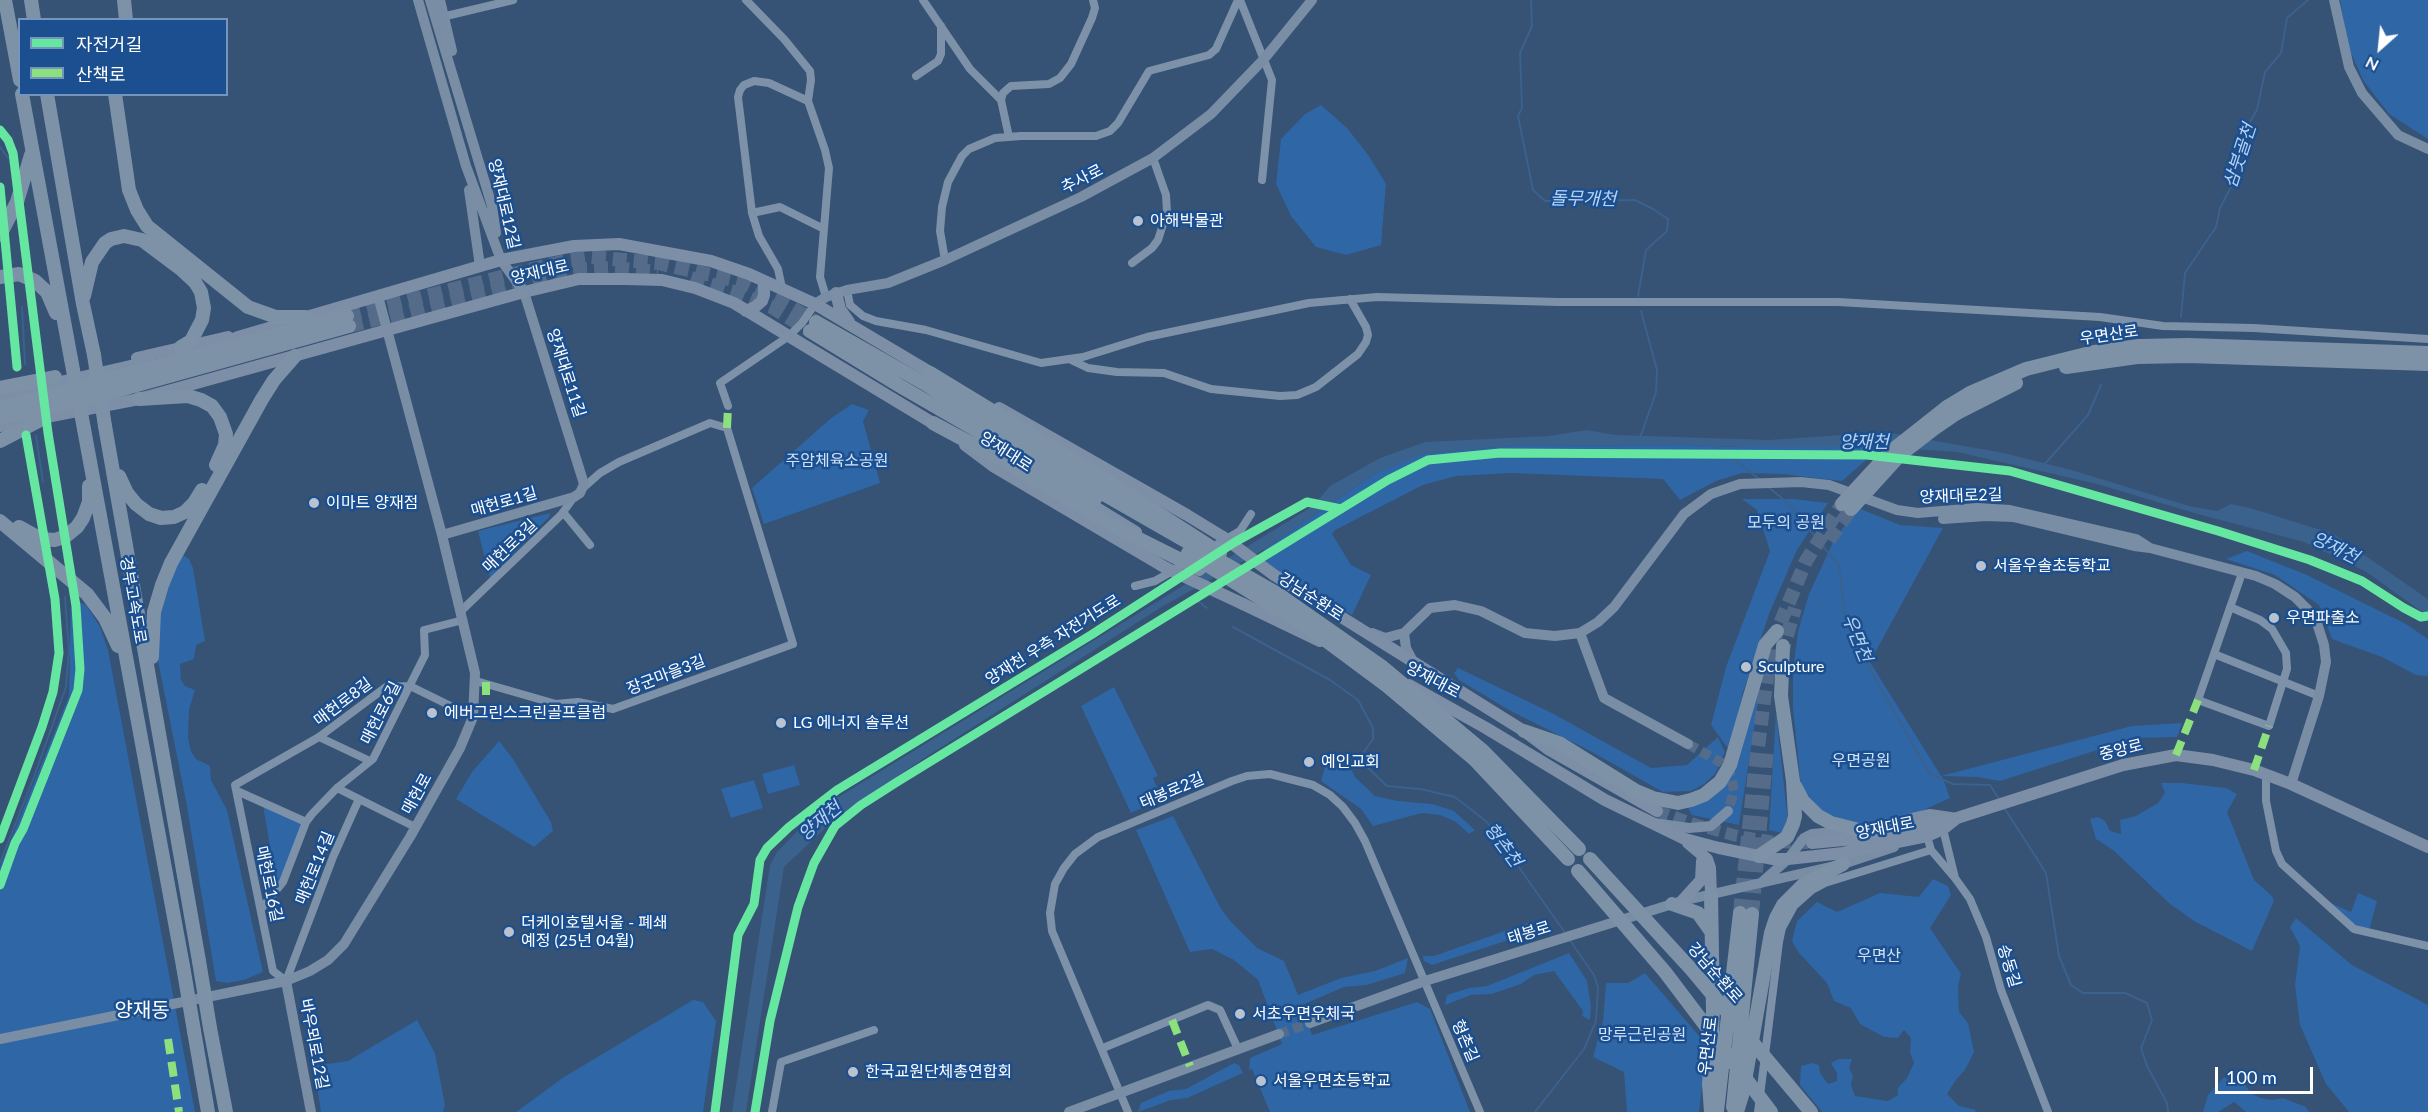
<!DOCTYPE html>
<meta charset="utf-8">
<style>
body{margin:0}
#map{position:relative;width:2428px;height:1112px;overflow:hidden;background:#365274;font-family:Lato,"Noto Sans KR",sans-serif}
canvas{display:block}
.legend{position:absolute;left:18px;top:18px;width:210px;height:78px;box-sizing:border-box;background:#1b4f8f;border:2px solid #7695bc;margin:0;padding:8px 10px;list-style:none;font-size:18px;color:#fff}
.legend li{display:flex;align-items:center;gap:12px;height:30px}
.legend b{width:30px;border:2px solid #7695bc}
.north{position:absolute;left:2350px;top:18px;width:60px;height:60px;-webkit-text-stroke:4px #1b4f8f;paint-order:stroke;rotate:207deg;font-size:16px;font-weight:700;line-height:24px;text-align:center;color:#fff}
.north::after{content:'';display:block;margin:auto;width:21px;height:27px;background:#fff;clip-path:polygon(50% 0,100% 100%,50% 72%,0 100%)}
.scale{position:absolute;left:2215px;top:1067px;width:98px;height:27px;box-sizing:border-box;border:3px solid #fff;border-top:0;padding-left:8px;font-size:18px;line-height:21px;white-space:nowrap;color:#fff;-webkit-text-stroke:4px #1b4f8f;paint-order:stroke}
</style>
<div id="map">
<canvas width="2428" height="1112"></canvas>
<ul class="legend">
<li><b style="height:8px;background:#66e7a1"></b>자전거길</li>
<li><b style="height:8px;background:#8de07e"></b>산책로</li>
</ul>
<div class="north">N</div>
<div class="scale">100 m</div>
</div>
<script>
const context = document.querySelector('canvas').getContext('2d');
context.lineJoin = 'round';
function fill(path, color) { context.fillStyle = color; context.fill(path, 'evenodd'); }
const poly = rows => new Path2D(rows.map(r => 'M' + r).join(''));
function strokePath(path, color, width, dash) { context.strokeStyle = color; context.lineWidth = width; context.lineCap = dash ? 'butt' : 'round'; context.setLineDash(dash || []); context.stroke(path); }
function drawText(font, color, halo, rows, align = 'center') {
  context.font = font + ' Lato,"Noto Sans KR",sans-serif'; context.lineWidth = 5; context.setLineDash([]); context.textBaseline = 'middle'; context.strokeStyle = halo; context.fillStyle = color; for (const [text, x, y, turn = 0] of rows) {
    context.save(); context.translate(x, y); context.rotate((+turn || 0) * Math.PI / 180); context.textAlign = isNaN(turn) ? turn : align; if (halo) context.strokeText(text, 0, 0); context.fillText(text, 0, 0); context.restore();
  }
}
fill(poly([
 [2340,0,2428,0,2428,139,2389,114,2363,80,2348,46],
 [1321,105,1347,128,1369,156,1386,184,1381,245,1346,255,1316,247,1291,216,1276,184,1281,139,1305,114],
 [852,404,869,410,863,421,880,483,764,524,752,488,830,419],
 [1683,445,1742,447,1881,447,1842,481,1782,474,1742,473,1716,481,1680,500,1663,479,1511,473,1456,476,1423,485,1335,530,1332,534,1351,565,1371,575,1352,615,1258,559,1265,549,1376,473,1418,454,1511,446],
 [1742,499,1793,499,1828,503,1797,550,1769,614,1743,692,1730,748,1727,747,1711,725,1726,667,1770,551,1757,510],
 [1858,508,1900,525,1943,528,1870,662,1941,776,2132,726,2182,723,2177,737,2135,738,2000,781,1977,777,1942,776,1950,798,1917,813,1855,825,1821,811,1801,787,1793,708,1793,671,1798,631,1809,594,1834,540],
 [550,513,549,517,490,578,478,531],
 [2247,551,2307,575,2406,624,2428,639,2428,676,2416,675,2382,657,2332,639,2319,605,2275,575,2226,559],
 [183,555,189,559,193,568,205,641,196,645,194,659,180,664,181,680,185,686,195,690,189,710,188,738,191,751,196,759,210,766,211,780,227,810,263,972,244,980,227,983,216,981,186,801,157,656,156,623,179,558],
 [71,598,86,605,100,627,108,650,195,1112,0,1112,0,867,69,696],
 [1764,663,1739,825,1692,815,1687,806,1727,781,1739,760],
 [1458,668,1552,713,1651,768,1687,765,1718,737,1725,752,1715,774,1704,784,1691,791,1663,792,1594,753,1509,710,1459,680,1454,673],
 [1114,687,1158,776,1153,778,1162,799,1131,813,1081,706],
 [1776,712,1788,822,1781,833,1769,830],
 [499,741,513,759,551,822,553,831,534,847,456,799,472,772],
 [1327,760,1346,761,1356,778,1375,796,1398,801,1432,804,1454,811,1475,830,1469,834,1456,822,1440,815,1422,813,1373,826,1361,809,1321,781],
 [794,765,800,785,768,794,762,774],
 [754,780,763,808,731,818,721,789],
 [2161,783,2181,783,2226,788,2237,794,2227,812,2254,880,2272,896,2274,901,2252,951,2194,921,2170,904,2113,850,2096,839,2090,819,2098,817,2105,821,2110,831,2121,834,2120,820,2136,816,2158,803,2165,793],
 [263,805,303,822,281,881,277,887],
 [1173,816,1220,907,1230,921,1257,948,1284,961,1298,995,1341,978,1375,971,1408,958,1405,973,1367,985,1344,987,1302,1005,1312,1035,1417,1002,1430,1009,1470,1112,1270,1112,1252,1069,1249,1070,1250,1058,1282,1044,1258,980,1234,960,1212,949,1190,952,1136,830],
 [1933,879,1948,886,1951,895,1930,928,1961,974,1958,986,1959,1012,1968,1023,1974,1052,1965,1070,1955,1081,1947,1094,1959,1106,1976,1110,1975,1112,1822,1112,1800,1085,1801,1066,1812,1063,1819,1065,1820,1073,1828,1084,1837,1081,1837,1073,1831,1063,1839,1059,1852,1059,1849,1068,1853,1076,1851,1085,1855,1096,1888,1101,1898,1095,1898,1088,1907,1078,1914,1063,1910,1053,1911,1038,1904,1030,1898,1038,1884,1037,1860,1024,1851,1008,1834,1001,1827,983,1799,953,1792,941,1797,921,1817,902,1837,912,1880,893,1919,897],
 [2358,893,2377,901,2369,931,2353,924,2331,906,2333,904,2351,912],
 [2296,918,2352,965,2428,1005,2428,1112,2349,1112,2326,1084,2300,1025,2295,985,2300,946,2290,927],
 [1533,921,1536,931,1432,965,1424,961,1423,956,1434,956],
 [1569,953,1587,981,1591,1006,1590,1020,1582,1016,1583,1011,1554,971,1534,975,1521,984,1492,994,1471,995,1445,1005,1447,995,1469,988,1487,986],
 [1645,973,1707,1045,1699,1112,1627,1112,1624,1072,1593,1057,1603,1021,1606,983,1628,983],
 [693,1000,703,1002,716,1021,703,1112,516,1112,564,1077],
 [417,1020,435,1053,445,1105,443,1112,321,1112,314,1066,348,1061],
 [1234,1063,1239,1065,1243,1073,1187,1098,1171,1100,1138,1112,1141,1103,1169,1091,1186,1089],
 [2224,1077,2231,1082,2244,1084,2252,1094,2261,1098,2273,1100,2283,1098,2306,1107,2309,1112,2246,1112,2234,1102,2218,1112,2203,1112,2208,1095]
]), '#2f66a5');
fill(poly([
 [1587,430,1616,435,1769,440,1885,432,2004,453,2075,471,2189,506,2217,511,2231,504,2250,508,2334,534,2428,599,2428,616,2365,571,2304,542,2194,513,2097,484,1957,452,1881,447,1742,447,1683,445,1511,446,1424,454,1376,473,1265,549,1160,608,926,757,836,818,784,867,746,1112,732,1112,770,865,777,852,819,809,1313,506,1330,486,1380,458,1425,442,1548,436]
]), '#3b618d');
strokePath(poly([
 [1531,0,1532,26,1520,53,1522,108,1518,116,1533,190,1545,201,1635,200,1653,209,1668,219,1667,231,1646,250,1638,296],
 [0,147,8,158],
 [22,307,25,364],
 [2181,317,2185,273,2216,227,2220,208,2235,179,2247,127,2257,110,2265,72,2281,53,2287,18,2308,0],
 [36,436,43,482],
 [1640,438,1656,392,1657,370,1641,311],
 [1717,446,1759,479],
 [2044,465,2088,415,2101,385],
 [1768,487,1788,503,1839,566,1845,616,1869,668,1930,774,1953,784,1990,785,1999,799],
 [1198,601,1207,608],
 [1233,627,1330,680,1358,700,1373,728,1373,739,1363,753,1361,761,1387,786,1420,789,1455,797,1487,822,1566,934],
 [2005,809,2046,873,2059,956,2071,985,2083,993,2125,993,2147,1003,2152,1020,2141,1048,2147,1066,2167,1103,2168,1112],
 [0,863,34,777,66,687,69,650,65,597],
 [1535,1112,1584,1049,1596,1021,1598,987,1594,975,1569,939]
]), '#3b618d', 2);
strokePath(poly([
 [1688,744,1722,763,1730,772,1734,791,1728,811],
 [1279,1034,1310,1023]
]), '#546c89', 10, [10, 5]);
strokePath(poly([
 [1657,811,1697,825,1737,836,1775,842,1808,843]
]), '#546c89', 12, [12, 6]);
strokePath(poly([
 [691,278,737,293,772,307,810,331],
 [347,316,569,260,591,257,658,263,738,281,775,298,816,322],
 [349,326,573,270,613,268,658,272],
 [1829,540,1851,509],
 [1781,656,1795,608],
 [1740,913,1755,770,1769,662,1777,631,1806,561,1842,504],
 [1752,914,1767,749]
]), '#546c89', 14, [14, 7]);
strokePath(poly([
 [746,0,784,39,810,71,811,80,808,101,825,150,829,168,820,277,826,297],
 [923,0,970,69,1001,100,1009,137],
 [1240,0,1272,80,1262,180],
 [446,16,513,0],
 [916,76,938,61,941,54,941,26],
 [1001,100,1003,93,1011,86,1049,84,1060,78,1071,64,1092,18,1095,8,1093,0],
 [752,213,780,207,824,229],
 [945,260,940,231,942,207,948,182,962,156,969,149,995,138,1021,136,1096,136,1110,131,1118,123,1149,71,1209,55,1216,49,1238,0],
 [1132,263,1152,248,1158,240,1167,212,1166,195,1153,158],
 [782,288,778,269,759,236,752,213,738,97,740,90,744,85,754,81,769,83,808,101],
 [847,290,850,305,863,316,876,321,926,330,1041,363,1083,357,1147,337,1309,303,1377,297,1558,302,1838,302,2100,317,2163,326,2254,328,2428,339],
 [1071,360,1088,368,1117,372,1164,373,1211,389,1280,396,1297,395,1316,387,1358,354,1366,342,1368,335,1366,327,1350,299],
 [728,406,720,383,789,336,802,323,815,304],
 [563,512,590,545,578,530],
 [1211,548,1240,531,1251,514],
 [1135,586,1155,581,1188,562],
 [2230,607,2260,620,2272,629,2286,653,2287,669,2269,726,2198,700,2242,573],
 [461,611,561,515,574,497],
 [2214,654,2319,696],
 [476,681,556,704,578,702,613,709,793,644,727,428,710,423,619,462,600,473,583,488],
 [319,737,370,761],
 [2266,774,2266,801,2276,851,2282,864,2354,929,2428,946],
 [337,788,415,827],
 [237,791,306,822],
 [359,799,333,857,286,981,273,971,235,785,319,737,386,687,410,686,473,717],
 [1943,829,1955,878,1970,899,1986,937,2001,990,2048,1112],
 [1927,836,1931,850,1954,877],
 [261,909,283,882,306,822,312,814,337,788,373,759,425,655,424,630,463,620],
 [1103,1048,1208,1005,1220,1010,1238,1049],
 [772,1112,781,1062,874,1030],
 [1128,1112,1052,931,1050,913,1055,884,1064,868,1075,854,1098,837,1232,781,1247,776,1270,774,1313,785,1330,795,1343,807,1355,823,1365,841,1480,1112],
 [1758,1112,1779,942,1782,928,1794,906,1812,890,1825,883,1931,850]
]), '#7d92a8', 8);
strokePath(poly([
 [418,0,466,166,501,260,524,292,584,484,580,493,574,497,442,535],
 [430,0,492,206,496,233],
 [440,0,452,51],
 [2334,0,2349,67,2362,93,2398,135,2428,149],
 [469,190,480,266],
 [815,304,826,297,847,290,888,283,945,260,1081,197,1153,158,1211,114,1264,59,1312,0],
 [1943,519,1986,516,2013,517,2134,546,2150,548,2256,576,2275,584,2295,597,2311,613,2317,623,2324,645,2326,662,2319,696,2291,784],
 [1372,633,1385,638,1404,633],
 [1404,633,1430,608,1455,605,1481,611,1525,633,1555,636,1580,633,1598,622,1614,607,1684,514,1711,494,1740,484,1801,482,1829,485,1897,510,1918,513,1977,508,2010,510,2136,539,2150,548],
 [1404,633,1406,648,1414,663],
 [1580,633,1604,698,1688,744],
 [1654,823,1689,828,1701,827,1711,826,1728,811],
 [1761,883,1788,859,1804,838,1812,834,1859,830,1930,814,1951,817],
 [286,981,311,1112],
 [1310,1023,1425,981,1682,901,1843,864,1894,847],
 [0,1039,286,981,310,971,328,960,344,944,410,837,460,748,473,717,475,673,442,535,378,296],
 [1069,1112,1279,1034]
]), '#798da4', 10);
strokePath(poly([
 [836,293,840,309,849,322],
 [746,311,755,307,762,301,764,295,764,281],
 [220,345,238,337,501,260,574,246,619,244,711,261,749,274,815,304,938,377],
 [137,358,228,337],
 [0,396,148,362],
 [999,408,1187,515,1223,537],
 [0,426,139,399,524,292,579,279,625,279,662,280,695,288,734,303,941,428],
 [965,445,993,466,1166,568],
 [1079,497,1136,532],
 [1274,575,1524,731,1548,749,1657,811],
 [1243,604,1320,641],
 [1409,685,1486,728,1605,800,1685,839,1719,848,1773,859,1788,859,1843,853,1927,836,1943,829,1957,818],
 [1688,843,1707,859,1710,868,1711,894],
 [1812,843,1875,837,1933,822,1957,818,2123,765,2176,755,2213,760,2254,770,2291,784,2428,847],
 [1682,901,1701,880,1702,861]
]), '#7d8ea7', 12);
strokePath(poly([
 [5,0,20,80],
 [31,0,34,20],
 [124,0,126,20],
 [22,94,71,359],
 [47,94,83,304,94,355],
 [115,94,129,190,137,210,147,226,248,307,276,317,305,317],
 [0,235,17,202,31,155],
 [0,277,19,274,35,281,47,292,56,313],
 [84,296,92,262,105,243,111,239,124,236,142,240,182,270,195,282,201,292,204,308,202,320,191,341,181,347],
 [816,322,927,385,1100,492],
 [810,331,900,386,1095,499],
 [2066,367,2137,357,2189,356,2428,364],
 [930,373,1106,480],
 [0,388,55,377],
 [139,399,188,396,201,400,212,406,220,417,226,434,225,445,216,465],
 [1947,407,1970,393,2026,369,2094,352,2139,346,2188,345,2428,353],
 [0,408,347,316],
 [1957,413,2016,383],
 [0,418,119,390,349,326],
 [933,423,1000,459],
 [105,426,199,961],
 [84,429,183,966],
 [0,441,42,419],
 [119,476,127,493,136,504,149,514,161,518,174,517,185,512,194,503,202,490],
 [0,521,87,594,105,618,118,646],
 [19,527,41,539,55,540,66,536,77,527,83,518,89,502,89,486],
 [152,657,154,612,162,585,171,563,262,399,274,380,295,356],
 [1524,731,1559,743,1636,791,1653,798,1678,803,1691,800,1704,795,1720,782,1730,765,1765,645,1777,631],
 [1795,786,1803,801,1818,816,1831,823,1859,830],
 [1759,856,1787,837,1793,824,1795,816,1793,781,1781,696,1783,646],
 [1711,894,1713,1011,1709,1084,1711,1112],
 [1672,904,1698,913,1710,930],
 [210,1028,226,1112],
 [194,1031,208,1112],
 [1733,1107,1752,914],
 [1717,1111,1740,913],
 [1737,1112,1743,1092,1771,933,1776,918,1783,905,1803,885,1843,864]
]), '#7e92a7', 14);
strokePath(poly([
 [1223,537,1274,575],
 [1166,568,1243,604]
]), '#7d8ea7', 12);
strokePath(poly([
 [94,355,105,426],
 [71,359,84,429],
 [1000,459,1121,530,1199,569],
 [1106,480,1220,553],
 [1100,492,1278,594,1381,666,1483,751,1579,849],
 [1842,504,1890,452,1947,407],
 [1851,509,1900,455,1935,428,1957,413],
 [1188,553,1313,631,1387,686,1475,760,1568,859],
 [1590,859,1691,969,1811,1112],
 [1578,871,1665,972,1771,1112],
 [199,961,210,1028],
 [183,966,194,1031]
]), '#7e92a7', 14);
strokePath(poly([
 [727,428,728,406],
 [486,682,486,695],
 [2176,755,2198,700],
 [2254,770,2269,726],
 [1172,1020,1190,1066],
 [168,1039,179,1112]
]), '#8de07e', 8, [15, 8]);
strokePath(poly([
 [0,130,8,140,13,153,48,433,76,606,80,669,78,690,23,829,15,843,0,885],
 [0,187,17,367],
 [0,839,42,727,53,692,59,653,55,599,26,435],
 [715,1112,738,935,754,904,760,860,767,848,789,827,837,790,1091,635,1235,542,1307,502,1341,509],
 [755,1112,770,1021,798,907,814,863,835,826,861,805,897,782,1388,480,1428,460,1500,453,1867,455,2010,471,2218,531,2310,560,2362,581,2404,608,2421,617,2428,616]
]), '#66e7a1', 9);
for (const [x, y, r, color] of [
 [1138,221,6,"#b9c2ce"],
 [314,503,6,"#b9c2ce"],
 [1981,566,6,"#b9c2ce"],
 [2274,618,6,"#b9c2ce"],
 [1746,667,6,"#b9c2ce"],
 [432,713,6,"#b9c2ce"],
 [781,723,6,"#b9c2ce"],
 [1309,762,6,"#b9c2ce"],
 [509,932,6,"#b9c2ce"],
 [1240,1014,6,"#b9c2ce"],
 [853,1072,6,"#b9c2ce"],
 [1261,1081,6,"#b9c2ce"]
]) { const dot = new Path2D(); dot.arc(x, y, r, 0, 2 * Math.PI); context.fillStyle = color; context.fill(dot); strokePath(dot, '#1b4f8f', 2); }
drawText('16px', '#fff', '#1b4f8f', [
 ["추사로",1082,179,-27],
 ["양재대로12길",504,204,77],
 ["양재대로",540,272,-13],
 ["우면산로",2109,335,-8],
 ["양재대로11길",566,373,72],
 ["양재대로",1006,452,33],
 ["양재대로2길",1961,496,-2],
 ["매헌로1길",504,502,-16],
 ["매헌로3길",510,546,-44],
 ["강남순환로",1311,597,33],
 ["경부고속도로",133,600,80],
 ["양재천 우측 자전거도로",1053,640,-32],
 ["장군마을3길",666,675,-21],
 ["양재대로",1433,680,28],
 ["매헌로8길",343,702,-37],
 ["매헌로6길",381,713,-63],
 ["중앙로",2121,750,-14],
 ["태봉로2길",1172,791,-23],
 ["매헌로",417,794,-61],
 ["양재대로",1885,828,-11],
 ["매헌로14길",315,868,-68],
 ["매헌로16길",269,884,78],
 ["태봉로",1529,933,-17],
 ["송동길",2009,966,73],
 ["강남순환로",1715,973,49],
 ["형촌길",1465,1041,67],
 ["바우뫼로12길",314,1044,79],
 ["우면산로",1708,1046,-83]
]);
drawText('16px', '#fff', '#1b4f8f', [
 ["아해박물관",1150,221],
 ["이마트 양재점",326,503],
 ["서울우솔초등학교",1993,566],
 ["우면파출소",2286,618],
 ["Sculpture",1758,667],
 ["에버그린스크린골프클럼",444,713],
 ["LG 에너지 솔루션",793,723],
 ["예인교회",1321,762],
 ["더케이호텔서울 - 폐쇄",521,923],
 ["예정 (25년 04월)",521,941],
 ["서초우면우체국",1252,1014],
 ["한국교원단체총연합회",865,1072],
 ["서울우면초등학교",1273,1081]
], 'left');
drawText('16px', '#cfe3fa', '#1b4f8f', [
 ["주암체육소공원",837,461],
 ["모두의 공원",1786,523],
 ["우면공원",1861,761],
 ["우면산",1879,956],
 ["망루근린공원",1642,1035]
]);
drawText('italic 18px', '#b5d3f5', '#1b4f8f', [
 ["삼붓골천",2240,156,-72],
 ["돌무개천",1583,199,1],
 ["양재천",1864,442],
 ["양재천",2335,548,26],
 ["우면천",1857,638,68],
 ["양재천",820,821,-40],
 ["형촌천",1503,845,54]
]);
drawText('20px', '#fff', '#1b4f8f', [
 ["양재동",142,1011]
]);
</script>
